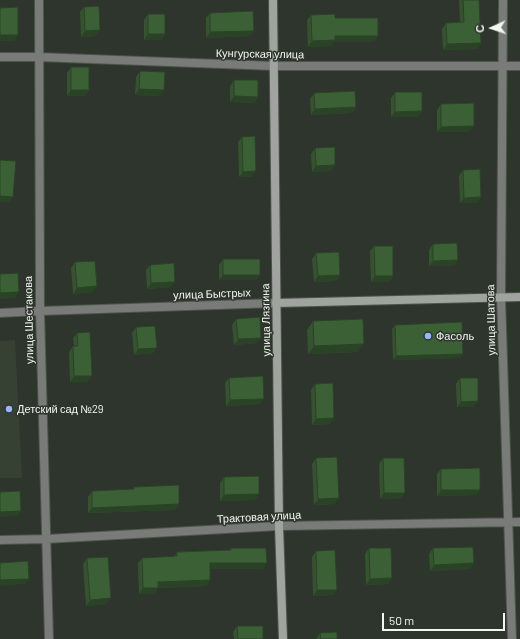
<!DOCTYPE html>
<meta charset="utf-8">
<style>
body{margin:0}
#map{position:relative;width:520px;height:639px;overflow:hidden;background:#2e352c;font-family:Barlow,sans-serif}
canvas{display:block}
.north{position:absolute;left:472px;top:8px;width:40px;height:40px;-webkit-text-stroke:3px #2e352c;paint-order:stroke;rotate:267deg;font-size:11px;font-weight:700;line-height:16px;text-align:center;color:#f2f6f1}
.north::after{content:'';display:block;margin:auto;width:14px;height:18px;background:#f2f6f1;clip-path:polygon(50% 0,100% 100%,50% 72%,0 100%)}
.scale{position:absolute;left:382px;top:613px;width:123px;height:18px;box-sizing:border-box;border:2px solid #f2f6f1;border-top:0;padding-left:5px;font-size:12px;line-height:14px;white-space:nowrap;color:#f2f6f1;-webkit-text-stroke:3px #2e352c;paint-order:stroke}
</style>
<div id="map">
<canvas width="520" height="639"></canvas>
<div class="north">С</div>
<div class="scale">50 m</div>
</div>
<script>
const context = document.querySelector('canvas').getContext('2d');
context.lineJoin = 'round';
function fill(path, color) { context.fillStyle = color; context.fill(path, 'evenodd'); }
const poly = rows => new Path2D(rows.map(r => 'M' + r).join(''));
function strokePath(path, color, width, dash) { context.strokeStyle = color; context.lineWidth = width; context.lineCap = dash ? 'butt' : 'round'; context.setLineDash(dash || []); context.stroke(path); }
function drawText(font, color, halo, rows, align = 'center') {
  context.font = font + ' Barlow,sans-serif'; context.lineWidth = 3; context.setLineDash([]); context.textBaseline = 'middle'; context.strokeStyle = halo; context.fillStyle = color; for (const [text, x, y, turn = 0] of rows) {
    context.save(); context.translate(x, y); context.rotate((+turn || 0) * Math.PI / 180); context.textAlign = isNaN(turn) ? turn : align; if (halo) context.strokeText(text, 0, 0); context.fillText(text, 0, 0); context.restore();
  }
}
fill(poly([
 [15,340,22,478,0,478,0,341]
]), '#364134');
const street = poly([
 [39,0,40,311,49,639],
 [503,0,501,297,512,639],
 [0,57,38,57,274,66,520,66],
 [0,313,40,311,276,303],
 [0,540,46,539,279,526,520,522]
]);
const secondary = poly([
 [273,0,279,526,283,639],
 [276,303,520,297]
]);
strokePath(street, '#4d544c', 10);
strokePath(secondary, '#4d544c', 10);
strokePath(street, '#787b77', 8);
strokePath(secondary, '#9fa59e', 8);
fill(poly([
 [459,0,479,0,481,43,477,49,443,50,442,29,446,23,460,22],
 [84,7,96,36,81,37,80,12],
 [210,13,250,36,206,38,206,18],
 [148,14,165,34,161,40,144,40,144,20],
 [311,15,335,18,378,36,374,42,334,42,331,46,308,47,307,20],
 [71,67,89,90,85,96,67,96,67,73],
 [140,71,160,96,135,95,136,77],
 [234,80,258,97,254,103,230,102,230,86],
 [395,92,422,111,418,117,391,117,391,98],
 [314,93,356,107,352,113,311,115,310,99],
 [441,104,470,132,437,132,437,110],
 [242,137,252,177,239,177,238,142],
 [315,148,335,165,331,171,312,172,311,154],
 [463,170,481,197,477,203,460,203,459,176],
 [433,244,458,260,454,266,429,266,429,250],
 [374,246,393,276,389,282,371,282,370,251],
 [316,253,340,275,336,281,314,282,312,259],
 [223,259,256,280,219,280,219,265],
 [75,262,93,292,73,294,71,268],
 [150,265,171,287,147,289,146,270],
 [236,319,257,343,234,345,232,325],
 [313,321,358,352,308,354,307,330],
 [395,325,463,354,460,358,393,360,392,329],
 [136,327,157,348,153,353,134,355,132,333],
 [77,333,88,382,70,382,69,352,73,346,74,346,73,338],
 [229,378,260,404,226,406,225,383],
 [460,378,474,407,457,407,456,384],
 [315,384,330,424,312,425,311,390],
 [316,458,335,504,314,505,312,464],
 [383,458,401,498,380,499,379,464],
 [441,469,476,495,437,496,437,474],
 [224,477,259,494,255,500,220,501,220,483],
 [134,487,179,504,175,510,88,513,88,497,92,491,132,489],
 [231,548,263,569,210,569,210,580,206,586,158,588,154,594,139,594,138,563,142,558,174,557,177,552,230,550],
 [369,548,392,578,388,584,366,585,365,554],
 [433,548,470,569,430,571,429,554],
 [316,551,337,590,333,595,313,596,312,557],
 [87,558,107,604,86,606,83,564],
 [237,626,263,639,234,639,233,632],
 [320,633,337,639,316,639]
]), '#34532e');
fill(poly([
 [100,30,96,36,81,37,85,31],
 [254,31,250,36,206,38,210,32],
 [148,34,165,34,161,40,144,40],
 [0,35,18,35,14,41,0,41],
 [335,36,378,36,374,42,334,42,331,46,308,47,312,41],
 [481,43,477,49,443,50,447,44],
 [139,89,164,90,160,96,135,95],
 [71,90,89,90,85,96,67,96],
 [234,96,258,97,254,103,230,102],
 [356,107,352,113,311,115,315,109],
 [422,111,418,117,391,117,395,112],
 [474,126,470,132,437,132,441,127],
 [335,165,331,171,312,172,316,166],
 [256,171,252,177,239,177,243,172],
 [0,196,13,197,9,203,0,202],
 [481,197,477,203,460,203,464,198],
 [458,260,454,266,429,266,433,261],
 [223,275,260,275,256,280,219,280],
 [340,275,336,281,314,282,318,276],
 [375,276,393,276,389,282,371,282],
 [175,282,171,287,147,289,151,283],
 [97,286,93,292,73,294,77,288],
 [19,292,15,298,0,299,0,293],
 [261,338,257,343,234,345,238,339],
 [364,344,358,352,308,354,314,346],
 [157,348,153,353,134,355,138,349],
 [463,354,460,358,393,360,396,356],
 [74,376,92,376,88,382,70,382],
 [264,399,260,404,226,406,230,400],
 [478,401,474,407,457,407,461,402],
 [334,418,330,424,312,425,316,419],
 [441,490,480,490,476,495,437,496],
 [384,493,405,493,401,498,380,499],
 [259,494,255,500,220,501,224,495],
 [339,498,335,504,314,505,318,499],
 [179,504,175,510,88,513,92,508],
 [21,511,17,516,0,517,0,512],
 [210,563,267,563,263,569,206,569],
 [474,563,470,569,430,571,434,565],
 [392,578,388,584,366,585,370,579],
 [29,579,25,584,0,586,0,580],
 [210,580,206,586,154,588,158,582],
 [143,588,158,588,154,594,139,594],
 [317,590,337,590,333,595,313,596],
 [111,598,107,604,86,606,90,600]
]), '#2a4326');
const building = poly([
 [463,0,479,0,481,43,447,44,446,23,464,22,463,0],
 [99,6,100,30,85,31,84,7,99,6],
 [18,7,18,35,0,35,0,8,18,7],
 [253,11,254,31,210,32,210,13,253,11],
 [148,14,165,14,165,34,148,34,148,14],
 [335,14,335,18,378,18,378,36,335,36,335,40,312,41,311,15,335,14],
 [71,67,89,67,89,90,71,90,71,67],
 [140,71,165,72,164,90,139,89,140,71],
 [234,80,258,80,258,97,234,96,234,80],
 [355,91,356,107,315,109,314,93,355,91],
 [395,92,422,92,422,111,395,112,395,92],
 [474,103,474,126,441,127,441,104,474,103],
 [255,136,256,171,243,172,242,137,255,136],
 [335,147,335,165,316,166,315,148,335,147],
 [0,160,16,161,13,197,0,196,0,160],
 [480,169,481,197,464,198,463,170,480,169],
 [457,243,458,260,433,261,433,244,457,243],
 [374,246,393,246,393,276,375,276,374,246],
 [339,252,340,275,318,276,316,253,339,252],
 [223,259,260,259,260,275,223,275,223,259],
 [95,261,97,286,77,288,75,262,95,261],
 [174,263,175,282,151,283,150,265,174,263],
 [18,273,19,292,0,293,0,274,18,273],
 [260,317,261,338,238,339,236,319,260,317],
 [363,319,364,344,314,346,313,321,363,319],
 [462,322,463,354,396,356,395,325,462,322],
 [155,326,157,348,138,349,136,327,155,326],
 [90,332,92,376,74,376,73,346,78,346,77,333,90,332],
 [263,376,264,399,230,400,229,378,263,376],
 [460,378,478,378,478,401,461,402,460,378],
 [333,383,334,418,316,419,315,384,333,383],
 [337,457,339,498,318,499,316,458,337,457],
 [383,458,404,458,405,493,384,493,383,458],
 [480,468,480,490,441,490,441,469,480,468],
 [259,476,259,494,224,495,224,477,259,476],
 [179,485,179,504,92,508,92,491,134,489,134,487,179,485],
 [20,491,21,511,0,512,0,492,20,491],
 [473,547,474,563,434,565,433,548,473,547],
 [231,548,266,548,267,563,210,563,210,580,158,582,158,588,143,588,142,558,177,556,177,552,231,550,231,548],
 [369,548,391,548,392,578,370,579,369,548],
 [335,550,337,590,317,590,316,551,335,550],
 [108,557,111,598,90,600,87,558,108,557],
 [28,561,29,579,0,580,0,563,28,561],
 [237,626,263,626,263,639,238,639,237,626],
 [337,632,337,639,321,639,320,633,337,632]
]);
fill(building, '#3c6036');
strokePath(building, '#2a4326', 1);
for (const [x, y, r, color] of [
 [428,336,4,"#99b5fd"],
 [9,409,4,"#99b5fd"]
]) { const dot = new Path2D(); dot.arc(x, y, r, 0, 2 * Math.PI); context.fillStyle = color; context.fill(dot); strokePath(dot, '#2e352c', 1.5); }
drawText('11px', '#f2f6f1', '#2e352c', [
 ["Кунгурская улица",260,54,1],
 ["улица Быстрых",212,294,-2],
 ["улица Шестакова",29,320,-91],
 ["улица Лязгина",266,320,-91],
 ["улица Шатова",491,320,-91],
 ["Трактовая улица",259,517,-3]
]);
drawText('11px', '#f2f6f1', '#2e352c', [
 ["Фасоль",436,336],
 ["Детский сад №29",17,409]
], 'left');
</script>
